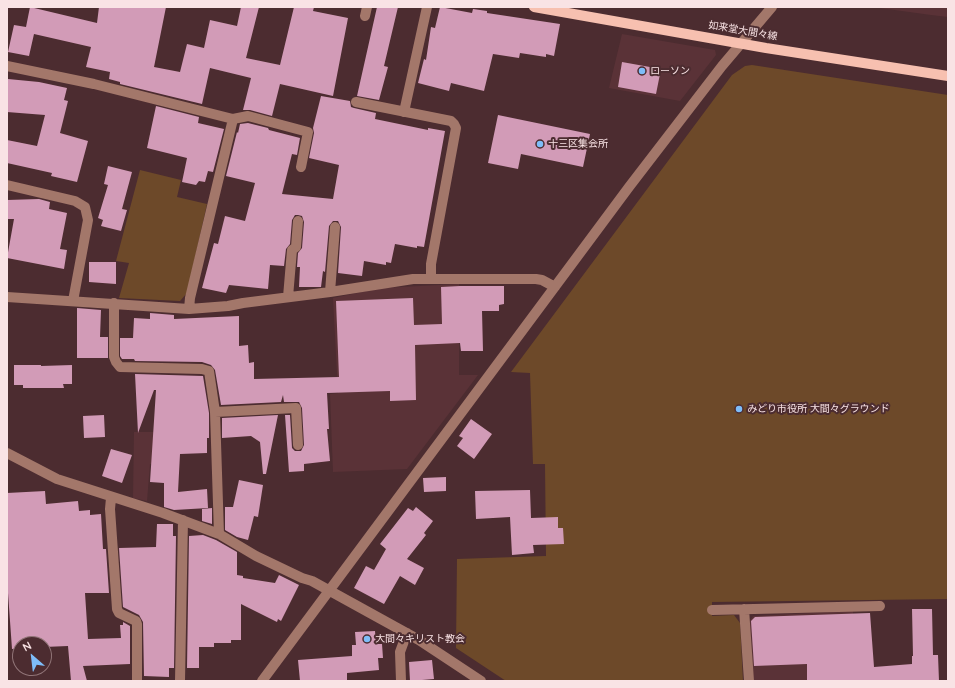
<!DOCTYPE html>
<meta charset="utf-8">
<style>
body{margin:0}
#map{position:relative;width:955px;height:688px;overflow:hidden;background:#4c2c30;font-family:Quicksand,sans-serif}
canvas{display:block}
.frame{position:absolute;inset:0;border:8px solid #f9e3e5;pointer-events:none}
.north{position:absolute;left:12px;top:636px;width:40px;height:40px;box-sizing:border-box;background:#4c2c30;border:1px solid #917578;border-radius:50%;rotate:332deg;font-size:11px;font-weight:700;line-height:16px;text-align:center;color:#f9e3e5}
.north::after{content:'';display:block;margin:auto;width:14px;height:18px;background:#7ebdf9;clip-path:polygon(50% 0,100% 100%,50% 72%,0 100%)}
</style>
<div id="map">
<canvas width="955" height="688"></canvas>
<div class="frame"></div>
<div class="north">N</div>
</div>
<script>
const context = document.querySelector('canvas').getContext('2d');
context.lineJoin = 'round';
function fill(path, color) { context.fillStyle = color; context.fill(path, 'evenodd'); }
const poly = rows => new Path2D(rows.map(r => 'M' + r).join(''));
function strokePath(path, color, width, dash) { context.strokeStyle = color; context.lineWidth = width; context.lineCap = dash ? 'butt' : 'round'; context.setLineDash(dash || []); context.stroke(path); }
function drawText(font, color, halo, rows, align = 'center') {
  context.font = font + ' Quicksand,"Noto Sans JP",sans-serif'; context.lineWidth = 4; context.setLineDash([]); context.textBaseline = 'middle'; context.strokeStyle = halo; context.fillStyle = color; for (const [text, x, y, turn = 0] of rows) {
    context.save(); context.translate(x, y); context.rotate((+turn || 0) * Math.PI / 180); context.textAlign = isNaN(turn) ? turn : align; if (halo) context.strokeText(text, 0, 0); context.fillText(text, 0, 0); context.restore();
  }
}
fill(poly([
 [873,7,948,7,948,17,931,15],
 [622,34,715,50,716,55,680,101,609,88],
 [459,284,459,375,478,375,407,469,333,472,330,394,338,393,333,298,381,288],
 [134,432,160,432,162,464,150,464,147,501,133,498],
 [853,611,857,681,753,681,749,622,753,616]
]), '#5a3237');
fill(poly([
 [752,65,948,95,948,599,712,602,712,616,734,615,740,623,743,681,506,681,456,648,457,559,546,556,545,464,533,464,530,373,511,372,732,75,745,66],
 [140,170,181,180,177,197,207,204,187,293,180,301,119,298,129,263,116,261]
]), '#6d4929');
fill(poly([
 [30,7,97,23,99,7,166,7,154,67,180,72,187,44,204,48,210,20,237,26,241,7,259,7,246,58,280,65,294,7,314,7,313,11,348,18,333,96,280,84,272,116,250,110,243,110,251,78,210,68,202,104,120,84,120,82,109,79,110,72,86,67,91,47,34,34,29,56,8,52,14,25,26,27],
 [377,7,398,7,384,66,388,67,379,100,357,96],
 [440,7,472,13,473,9,487,11,487,13,560,24,554,56,546,54,546,57,520,53,519,58,493,54,484,91,451,83,449,91,418,83,424,59,426,60,431,27,435,28],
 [622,62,661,69,656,94,618,87],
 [8,79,39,82,67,88,64,100,68,101,60,133,88,141,77,182,51,176,52,173,7,163,7,140,37,146,45,115,7,112],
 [321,96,350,101,351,107,354,108,376,113,375,119,428,130,428,128,445,131,424,247,417,246,417,248,395,244,391,263,386,262,386,265,364,261,362,276,338,273,341,227,338,221,333,221,329,226,325,272,323,271,321,287,299,287,300,267,297,267,298,253,302,248,304,222,302,216,298,215,295,215,292,220,290,244,286,249,284,266,270,265,268,289,229,285,226,293,202,288,214,243,218,244,225,216,245,221,255,183,226,176,237,132,238,133,240,124,248,123,268,128,269,130,300,138,297,155,292,154,282,194,333,199,339,165,309,158,314,133,313,128],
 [156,106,199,117,198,123,224,129,213,172,208,171,205,182,199,181,196,185,182,182,187,158,147,148],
 [498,115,590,134,583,167,521,154,518,169,488,163],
 [108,166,132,172,122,209,127,210,121,231,101,226,103,220,98,218,108,185,104,184],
 [39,199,50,202,49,209,67,213,60,249,67,250,64,269,7,258,14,219,7,219,7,200],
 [89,262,116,262,116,284,89,282],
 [460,286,504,286,504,304,499,305,499,311,482,311,483,351,461,351,460,343,415,345,416,400,390,401,390,391,327,393,329,429,327,429,330,461,304,464,304,471,289,472,285,415,290,415,292,448,295,451,301,451,304,445,302,408,299,402,284,402,283,395,281,402,221,405,215,370,211,365,202,362,135,361,134,359,122,359,120,356,120,338,133,338,134,318,150,319,150,313,174,315,174,319,239,316,239,346,248,345,249,363,254,362,254,379,339,377,336,301,413,298,414,325,442,324,441,287],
 [77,308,101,310,100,337,108,337,108,358,77,358],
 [14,365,41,365,41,366,72,365,72,384,63,384,64,388,23,388,23,385,14,385],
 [135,374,203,376,209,413,209,438,207,438,207,453,180,454,178,492,207,489,208,508,174,510,164,507,164,483,150,482,156,390,154,390,138,433],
 [104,415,105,437,84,438,83,416],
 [278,415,266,474,263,474,260,442,251,436,222,438,222,418],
 [471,419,492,434,474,459,457,446,463,438,459,436],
 [111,449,132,455,122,483,102,476],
 [446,477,446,491,424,492,423,478],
 [239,480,263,485,258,517,254,516,248,540,237,537,225,530,225,507,233,507],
 [530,490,531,518,558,517,558,528,563,528,564,544,533,545,534,553,512,555,510,517,476,519,475,491],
 [45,491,46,504,78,501,79,511,90,510,90,515,101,514,103,549,106,549,109,593,85,593,88,639,121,638,120,625,123,625,123,622,130,626,130,664,83,666,87,681,71,681,68,646,44,647,44,644,20,644,20,648,12,649,7,579,7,493],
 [416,507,433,521,424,533,426,535,407,559,424,568,415,585,400,576,384,604,354,588,366,566,374,570,386,549,380,544,408,508,413,511],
 [212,508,212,524,202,521,202,509],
 [157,524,173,524,173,536,176,536,174,668,169,668,169,677,144,676,143,622,139,615,123,607,119,548,156,547],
 [203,535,216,540,237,552,237,575,243,576,243,578,275,583,279,575,299,585,281,621,278,619,277,622,241,604,241,640,231,640,231,643,214,643,214,647,199,647,199,668,187,668,189,536],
 [912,609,932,609,933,655,938,655,939,681,807,681,807,664,754,666,751,621,755,617,870,613,874,667,912,664,912,656,913,656],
 [375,631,376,644,382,644,383,658,378,658,379,670,347,673,347,681,300,681,298,660,352,656,352,645,356,645,355,632],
 [432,660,434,679,410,681,409,662]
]), '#d29bb7');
strokePath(poly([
 [365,16,367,7],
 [7,66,94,84,233,119,248,116,308,132,301,167],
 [356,102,451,121,454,124,456,128,431,264,431,279],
 [404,112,427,7],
 [7,185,75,201,85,207,88,220,73,301],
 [330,292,335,227],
 [7,297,189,309,228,306,243,303,330,292,413,279,536,279,542,280,555,287],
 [288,297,292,250,296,247,298,221],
 [114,303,114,357,116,362,120,367,202,369,209,371,215,412,219,534],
 [189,309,190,298,233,119],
 [215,412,296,408,298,445],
 [7,453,57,479,163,513,219,534,256,556,302,578,312,581,419,640,481,681],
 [111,498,110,509,117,609,119,613,136,621,137,624,137,681],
 [744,609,749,681],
 [712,610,880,606],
 [180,681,183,520],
 [262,681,629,187,722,66,772,7],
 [401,681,400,652,407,633]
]), '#a3776a', 10);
strokePath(poly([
 [534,7,766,48,948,76]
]), '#f7c0b0', 10);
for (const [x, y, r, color] of [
 [642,71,4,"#7ebdf9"],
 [540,144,4,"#7ebdf9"],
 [739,409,4,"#7ebdf9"],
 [367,639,4,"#7ebdf9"]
]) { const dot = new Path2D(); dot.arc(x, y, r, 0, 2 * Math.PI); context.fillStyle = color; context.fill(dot); strokePath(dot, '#4c2c30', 1.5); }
drawText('10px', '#f9e3e5', '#4c2c30', [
 ["如来堂大間々線",743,31,10]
]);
drawText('10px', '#f9e3e5', '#4c2c30', [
 ["ローソン",650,71],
 ["十三区集会所",548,144],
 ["みどり市役所 大間々グラウンド",747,409],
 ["大間々キリスト教会",375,639]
], 'left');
</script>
